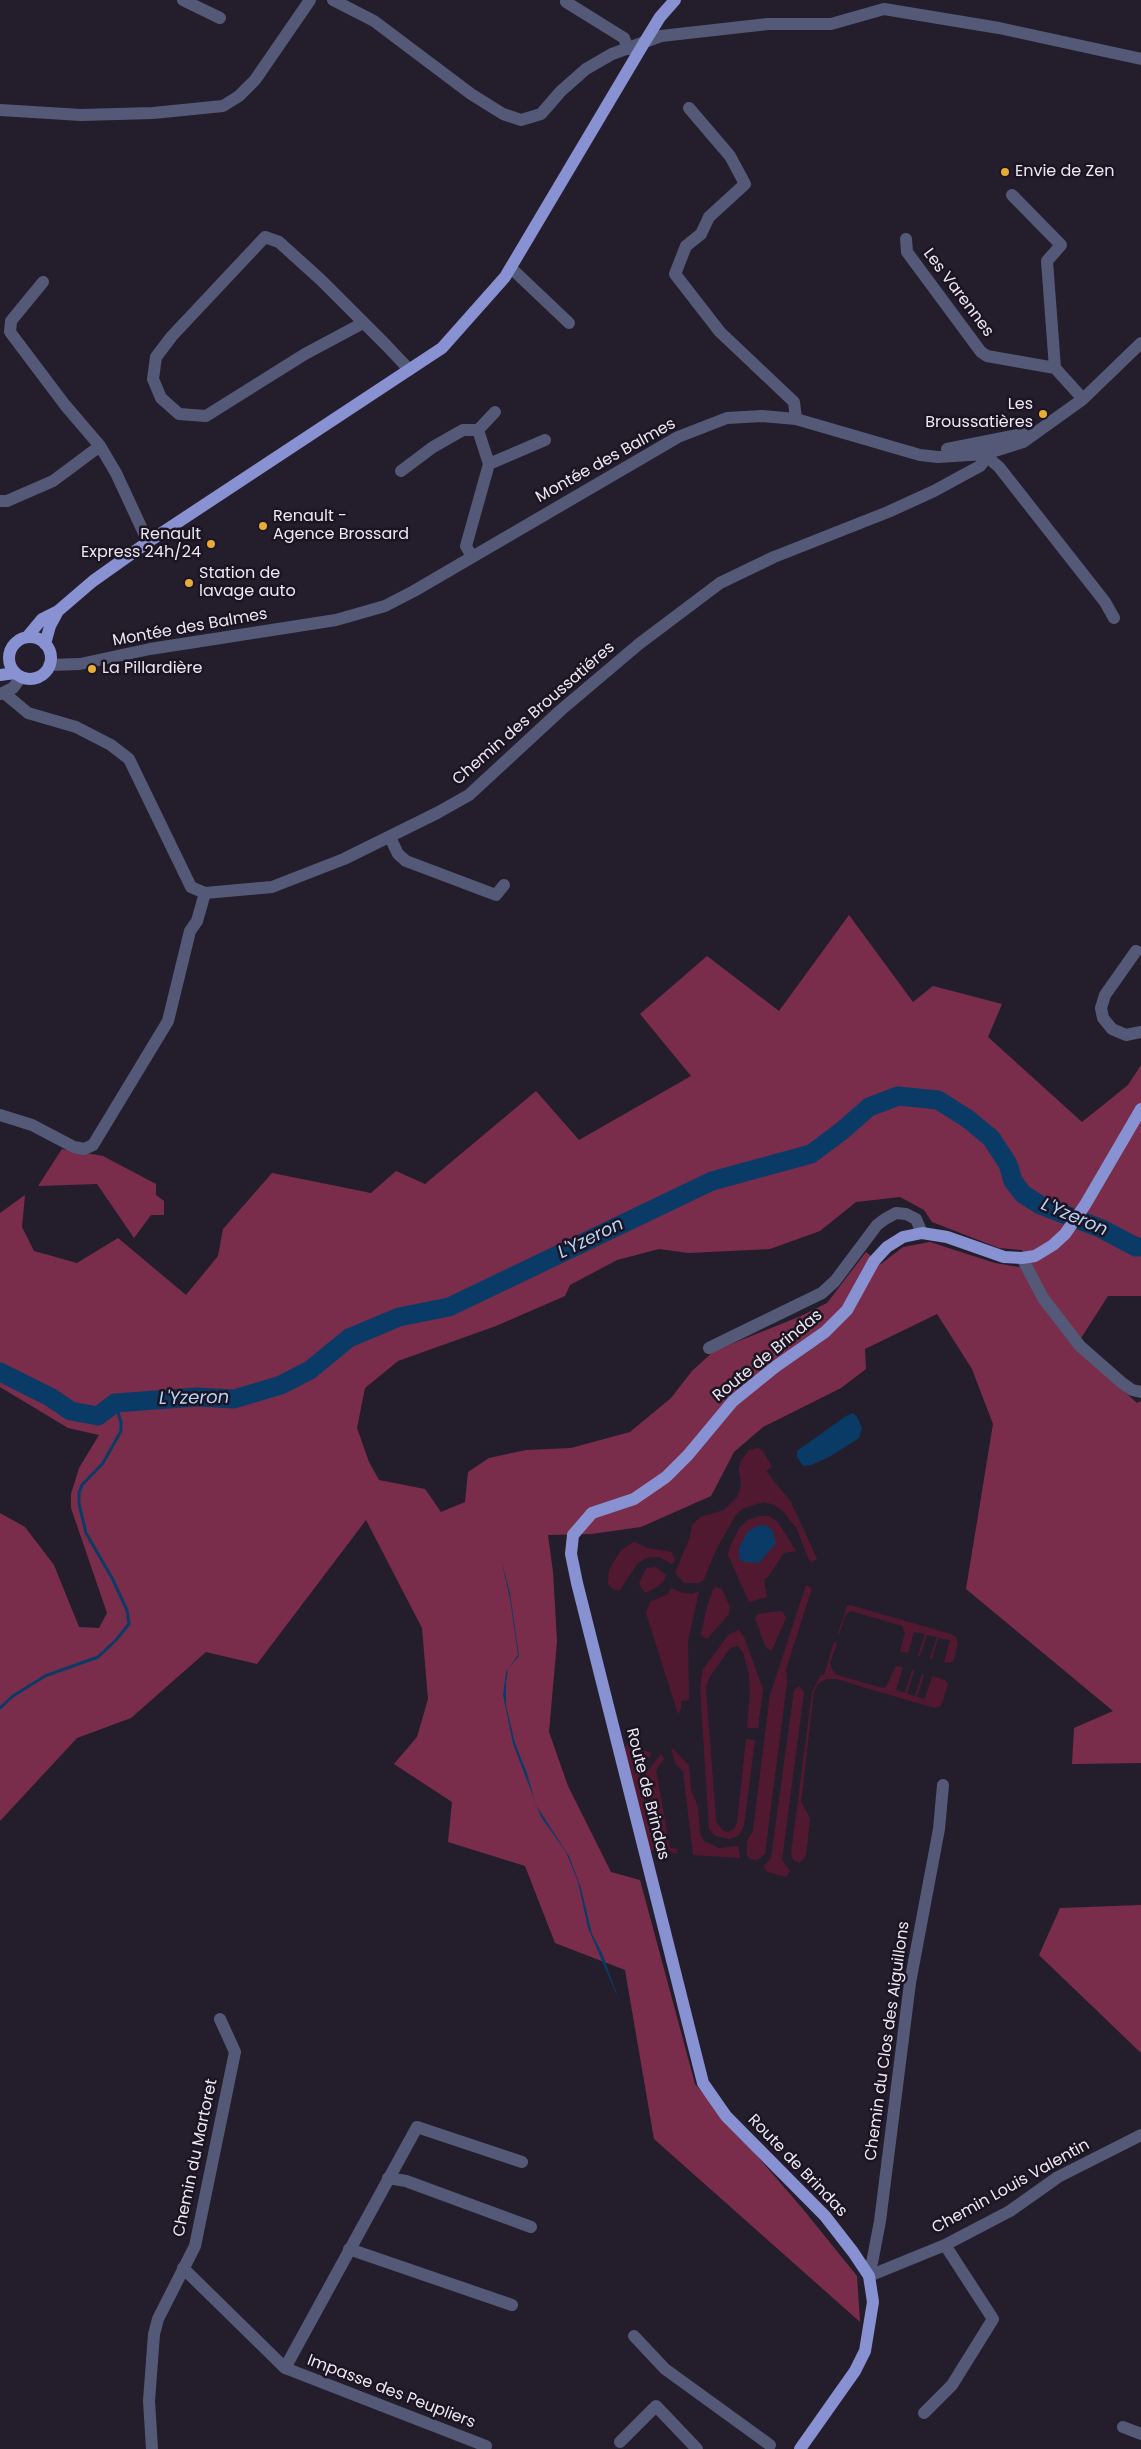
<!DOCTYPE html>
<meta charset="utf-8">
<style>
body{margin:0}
canvas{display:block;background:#241d2c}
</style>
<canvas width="1141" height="2449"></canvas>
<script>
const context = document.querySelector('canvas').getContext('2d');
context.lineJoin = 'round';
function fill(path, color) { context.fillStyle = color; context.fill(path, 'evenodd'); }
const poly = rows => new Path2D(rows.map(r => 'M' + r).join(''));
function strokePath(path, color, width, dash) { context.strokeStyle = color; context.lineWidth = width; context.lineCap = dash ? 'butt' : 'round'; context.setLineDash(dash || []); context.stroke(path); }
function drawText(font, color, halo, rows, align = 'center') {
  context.font = font + ' Poppins,sans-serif'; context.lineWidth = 5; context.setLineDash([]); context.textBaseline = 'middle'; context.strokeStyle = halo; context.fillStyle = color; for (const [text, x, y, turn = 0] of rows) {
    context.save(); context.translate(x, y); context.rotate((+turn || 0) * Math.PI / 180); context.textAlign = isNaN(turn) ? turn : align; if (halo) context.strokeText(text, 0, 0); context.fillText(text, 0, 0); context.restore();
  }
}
fill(poly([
 [758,1448,763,1451,772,1467,766,1471,791,1502,817,1559,811,1562,808,1558,797,1529,784,1512,775,1505,763,1502,742,1509,736,1515,718,1546,703,1581,697,1583,684,1583,675,1573,690,1537,692,1525,700,1517,724,1510,737,1497,741,1486,739,1468,742,1459,749,1450],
 [760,1516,769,1516,778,1522,796,1551,784,1553,768,1577,764,1579,767,1597,749,1602,728,1555,730,1546,740,1527,748,1520],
 [634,1542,647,1548,672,1552,675,1560,672,1564,659,1557,646,1558,637,1564,620,1590,614,1590,608,1584,609,1570,621,1550],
 [656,1567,666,1575,664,1581,657,1587,645,1593,639,1584,643,1574,647,1568],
 [806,1585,812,1588,786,1669,787,1682,765,1854,757,1860,750,1859,747,1856,747,1841,753,1831,770,1695],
 [716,1587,722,1589,730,1607,729,1614,708,1638,704,1638,701,1634,707,1607,713,1589],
 [671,1588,683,1593,692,1594,699,1591,688,1641,689,1700,681,1701,681,1709,678,1714,646,1613,650,1602,668,1594],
 [850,1605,951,1634,956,1637,958,1643,953,1662,944,1663,950,1640,938,1638,932,1659,930,1658,937,1637,927,1635,920,1656,918,1655,925,1634,914,1632,908,1653,900,1651,905,1633,902,1626,851,1611,846,1614,839,1634,838,1634,847,1606],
 [779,1611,783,1612,786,1618,772,1650,769,1650,765,1646,755,1618,758,1614],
 [739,1630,744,1637,763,1689,758,1728,747,1728,750,1693,749,1674,743,1652,738,1646,730,1648,709,1678,706,1688,716,1821,723,1831,728,1832,734,1829,737,1823,746,1739,755,1740,744,1825,739,1835,730,1839,715,1836,709,1829,700,1687,703,1669,729,1634],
 [834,1642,837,1643,830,1663,832,1670,837,1675,882,1688,886,1687,896,1666,903,1667,896,1690,905,1693,912,1670,914,1671,907,1694,915,1696,922,1674,924,1674,917,1697,925,1699,932,1676,945,1680,948,1684,941,1706,934,1708,836,1679,826,1679,818,1684,814,1691,801,1802,810,1818,806,1856,800,1863,793,1860,791,1854,812,1692,821,1675,824,1675],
 [799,1686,804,1692,782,1860,790,1871,786,1877,767,1872,764,1866,771,1858,794,1690],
 [628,1742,641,1750,652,1753,641,1769,639,1778,656,1849,650,1852,624,1749],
 [671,1747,689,1765,691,1790,698,1807,700,1834,704,1841,719,1848,738,1846,740,1858,693,1855,683,1771,675,1763],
 [661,1754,664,1759,656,1770,670,1848,678,1849,676,1854,665,1849,661,1844,646,1781,646,1773]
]), '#51192f');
fill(poly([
 [849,915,913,1002,933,986,1002,1004,988,1037,1082,1122,1128,1085,1141,1065,1141,1296,1108,1296,1081,1338,1045,1297,1028,1266,1022,1250,999,1248,932,1222,924,1210,900,1197,856,1202,820,1231,770,1249,689,1253,659,1249,617,1260,570,1285,565,1296,496,1326,398,1361,365,1388,357,1428,369,1462,379,1480,425,1489,441,1512,465,1502,468,1472,489,1458,526,1450,571,1448,630,1432,671,1398,692,1371,714,1351,801,1316,827,1303,866,1252,881,1264,903,1247,930,1242,995,1263,1025,1268,1075,1347,1137,1403,1141,1401,1141,1763,1072,1764,1074,1728,1113,1711,966,1589,993,1424,972,1369,937,1314,865,1349,866,1369,841,1388,763,1427,734,1452,711,1496,641,1527,591,1534,548,1535,553,1572,557,1641,549,1732,568,1786,611,1872,640,1880,695,2084,802,2208,857,2276,860,2322,654,2139,625,1970,555,1943,525,1866,448,1842,452,1802,394,1764,417,1737,428,1699,422,1628,366,1520,257,1664,206,1652,131,1718,77,1738,0,1821,0,1513,25,1527,54,1565,79,1627,99,1628,107,1613,71,1508,71,1494,79,1468,99,1435,68,1428,0,1387,0,1213,25,1195,22,1227,34,1251,77,1263,118,1238,186,1295,218,1256,223,1229,272,1173,371,1193,396,1171,425,1184,536,1091,579,1140,691,1076,640,1014,707,956,779,1011],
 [62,1149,103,1156,156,1184,156,1195,164,1201,164,1215,151,1215,134,1238,97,1184,38,1186],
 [1141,1905,1141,2053,1039,1955,1060,1908]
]), '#7a2d4b');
fill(poly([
 [853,1413,857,1417,862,1428,859,1438,829,1457,811,1465,803,1466,797,1457,797,1451,846,1416],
 [760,1525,767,1526,772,1530,776,1543,759,1563,744,1562,739,1559,739,1548,748,1531],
 [501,1559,510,1593,519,1656,508,1669,506,1683,506,1705,515,1743,527,1773,536,1805,569,1856,581,1888,592,1934,602,1953,620,2003,588,1928,578,1882,566,1852,541,1817,513,1744,503,1695,506,1672,518,1655,510,1599]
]), '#0a3b66');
strokePath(poly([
 [0,1708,13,1696,45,1676,98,1657,116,1640,129,1624,127,1610,112,1578,86,1533,79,1504,79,1493,82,1485,103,1463,121,1431,121,1422,115,1403]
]), '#0a3b66', 3);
strokePath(poly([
 [0,1372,50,1397,71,1411,98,1416,115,1403,197,1397,234,1399,281,1385,310,1370,349,1338,399,1317,449,1307,712,1181,811,1154,843,1130,869,1107,898,1096,938,1100,968,1119,991,1138,1008,1164,1013,1181,1023,1194,1040,1205,1102,1229,1136,1247,1141,1247]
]), '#0a3b66', 19);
strokePath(poly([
 [183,0,220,18],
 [333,0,374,21,471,94,503,114,521,120,541,114,561,91,586,69,612,54,661,36,768,24,831,24,884,9,999,28,1141,59],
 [566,2,624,38,628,49],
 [689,108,730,156,745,184,709,217,701,234,686,246,675,274,720,332,794,402,796,419],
 [0,110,81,115,153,113,223,106,239,96,255,80,310,0],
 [1012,195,1061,245,1047,261,1055,368],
 [906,239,907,252,981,352,987,356,1055,368,1083,399],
 [511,268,569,323],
 [43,282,11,321,10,332,65,405,100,446,116,473,148,542],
 [363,323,305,354,206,416,179,414,161,398,153,379,156,357,172,336,265,237,279,242,321,280,386,345,403,363,409,370],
 [947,449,1023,434],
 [987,457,999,467,1105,602,1114,618],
 [489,464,478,430,495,412],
 [401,471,433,447,463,430,478,430],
 [0,501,7,501,53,481,100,446],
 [472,557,466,546,489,464,545,440],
 [49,665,80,664,150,649,336,620,385,606,414,591,678,437,727,418,762,416,796,419,920,455,938,457,985,454,1001,449,1023,442,1083,399,1141,343],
 [4,693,28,713,76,727,111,745,129,759,191,887,205,893,272,887,344,859,437,813,469,795,561,710,639,644,720,583,774,557,888,512,934,491,980,466,987,457,984,443],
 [0,694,13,688,21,677],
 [390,837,398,854,406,861,496,895,504,885],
 [1136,951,1105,995,1101,1008,1103,1018,1112,1029,1126,1035,1141,1032],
 [0,1115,32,1125,74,1147,84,1149,93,1145,168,1021,190,931,197,921,205,893],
 [1022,1258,1043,1298,1080,1346,1121,1382,1132,1390,1141,1392],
 [709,1348,822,1293,835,1281,877,1225,885,1219,896,1213,906,1214,916,1219,922,1233],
 [388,2178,406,2181,531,2227],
 [349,2249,512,2305],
 [183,2268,285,2368,486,2446],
 [865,2269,872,2263,880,2221,910,1983,939,1829,943,1785],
 [869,2276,945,2245,1010,2211,1058,2177,1141,2135],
 [634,2336,665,2369,770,2445],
 [285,2368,417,2127,522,2162],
 [924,2413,952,2385,993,2319,945,2245],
 [1123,2427,1141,2434],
 [620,2442,656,2406,697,2449],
 [152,2449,149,2401,154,2334,158,2319,195,2246,235,2052,220,2019]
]), '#545978', 12);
strokePath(poly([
 [27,637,42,619,58,611,93,581,148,542,442,348,505,277,644,43,660,17,675,0],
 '9 658a21 21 0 1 1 42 0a21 21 0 1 1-42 0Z',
 [45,644,50,626,58,611],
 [0,675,15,673],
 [800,2449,855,2371,865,2351,873,2302,869,2276,853,2252,825,2216,726,2116,703,2083,577,1583,571,1554,573,1535,592,1513,634,1499,666,1477,688,1455,733,1401,775,1367,825,1332,847,1310,874,1261,887,1247,903,1237,922,1233,947,1237,1004,1257,1022,1258,1035,1256,1053,1245,1065,1234,1085,1205,1141,1109]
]), '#8891d1', 12);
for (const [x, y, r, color] of [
 [1005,172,5,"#e6ac36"],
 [1043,414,5,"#e6ac36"],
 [263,526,5,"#e6ac36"],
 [211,544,5,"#e6ac36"],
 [189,583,5,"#e6ac36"],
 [92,669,5,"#e6ac36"]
]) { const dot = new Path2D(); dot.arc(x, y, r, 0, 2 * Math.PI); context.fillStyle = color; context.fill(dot); strokePath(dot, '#1b1422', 2); }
drawText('16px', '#ebe7f1', '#1b1422', [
 ["Envie de Zen",1015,172],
 ["Les",1033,405,"right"],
 ["Broussatières",1033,423,"right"],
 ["Renault -",273,517],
 ["Agence Brossard",273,535],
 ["Renault",201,535,"right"],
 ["Express 24h/24",201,553,"right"],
 ["Station de",199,574],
 ["lavage auto",199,592],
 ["La Pillardière",102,669]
], 'left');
drawText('16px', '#ebe7f1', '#1b1422', [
 ["Les Varennes",958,293,53],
 ["Montée des Balmes",606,461,-29],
 ["Montée des Balmes",190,628,-10],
 ["Chemin des Broussatiéres",534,714,-41],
 ["Route de Brindas",768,1356,-39],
 ["Route de Brindas",647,1794,76],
 ["Chemin du Clos des Aiguillons",888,2041,-82],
 ["Chemin du Martoret",196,2158,-78],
 ["Route de Brindas",797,2166,46],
 ["Chemin Louis Valentin",1011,2187,-29],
 ["Impasse des Peupliers",391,2392,21]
]);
drawText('italic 18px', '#b4d3f4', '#1b1422', [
 ["L'Yzeron",1074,1218,23],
 ["L'Yzeron",591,1239,-26],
 ["L'Yzeron",194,1399,-1]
]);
</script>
